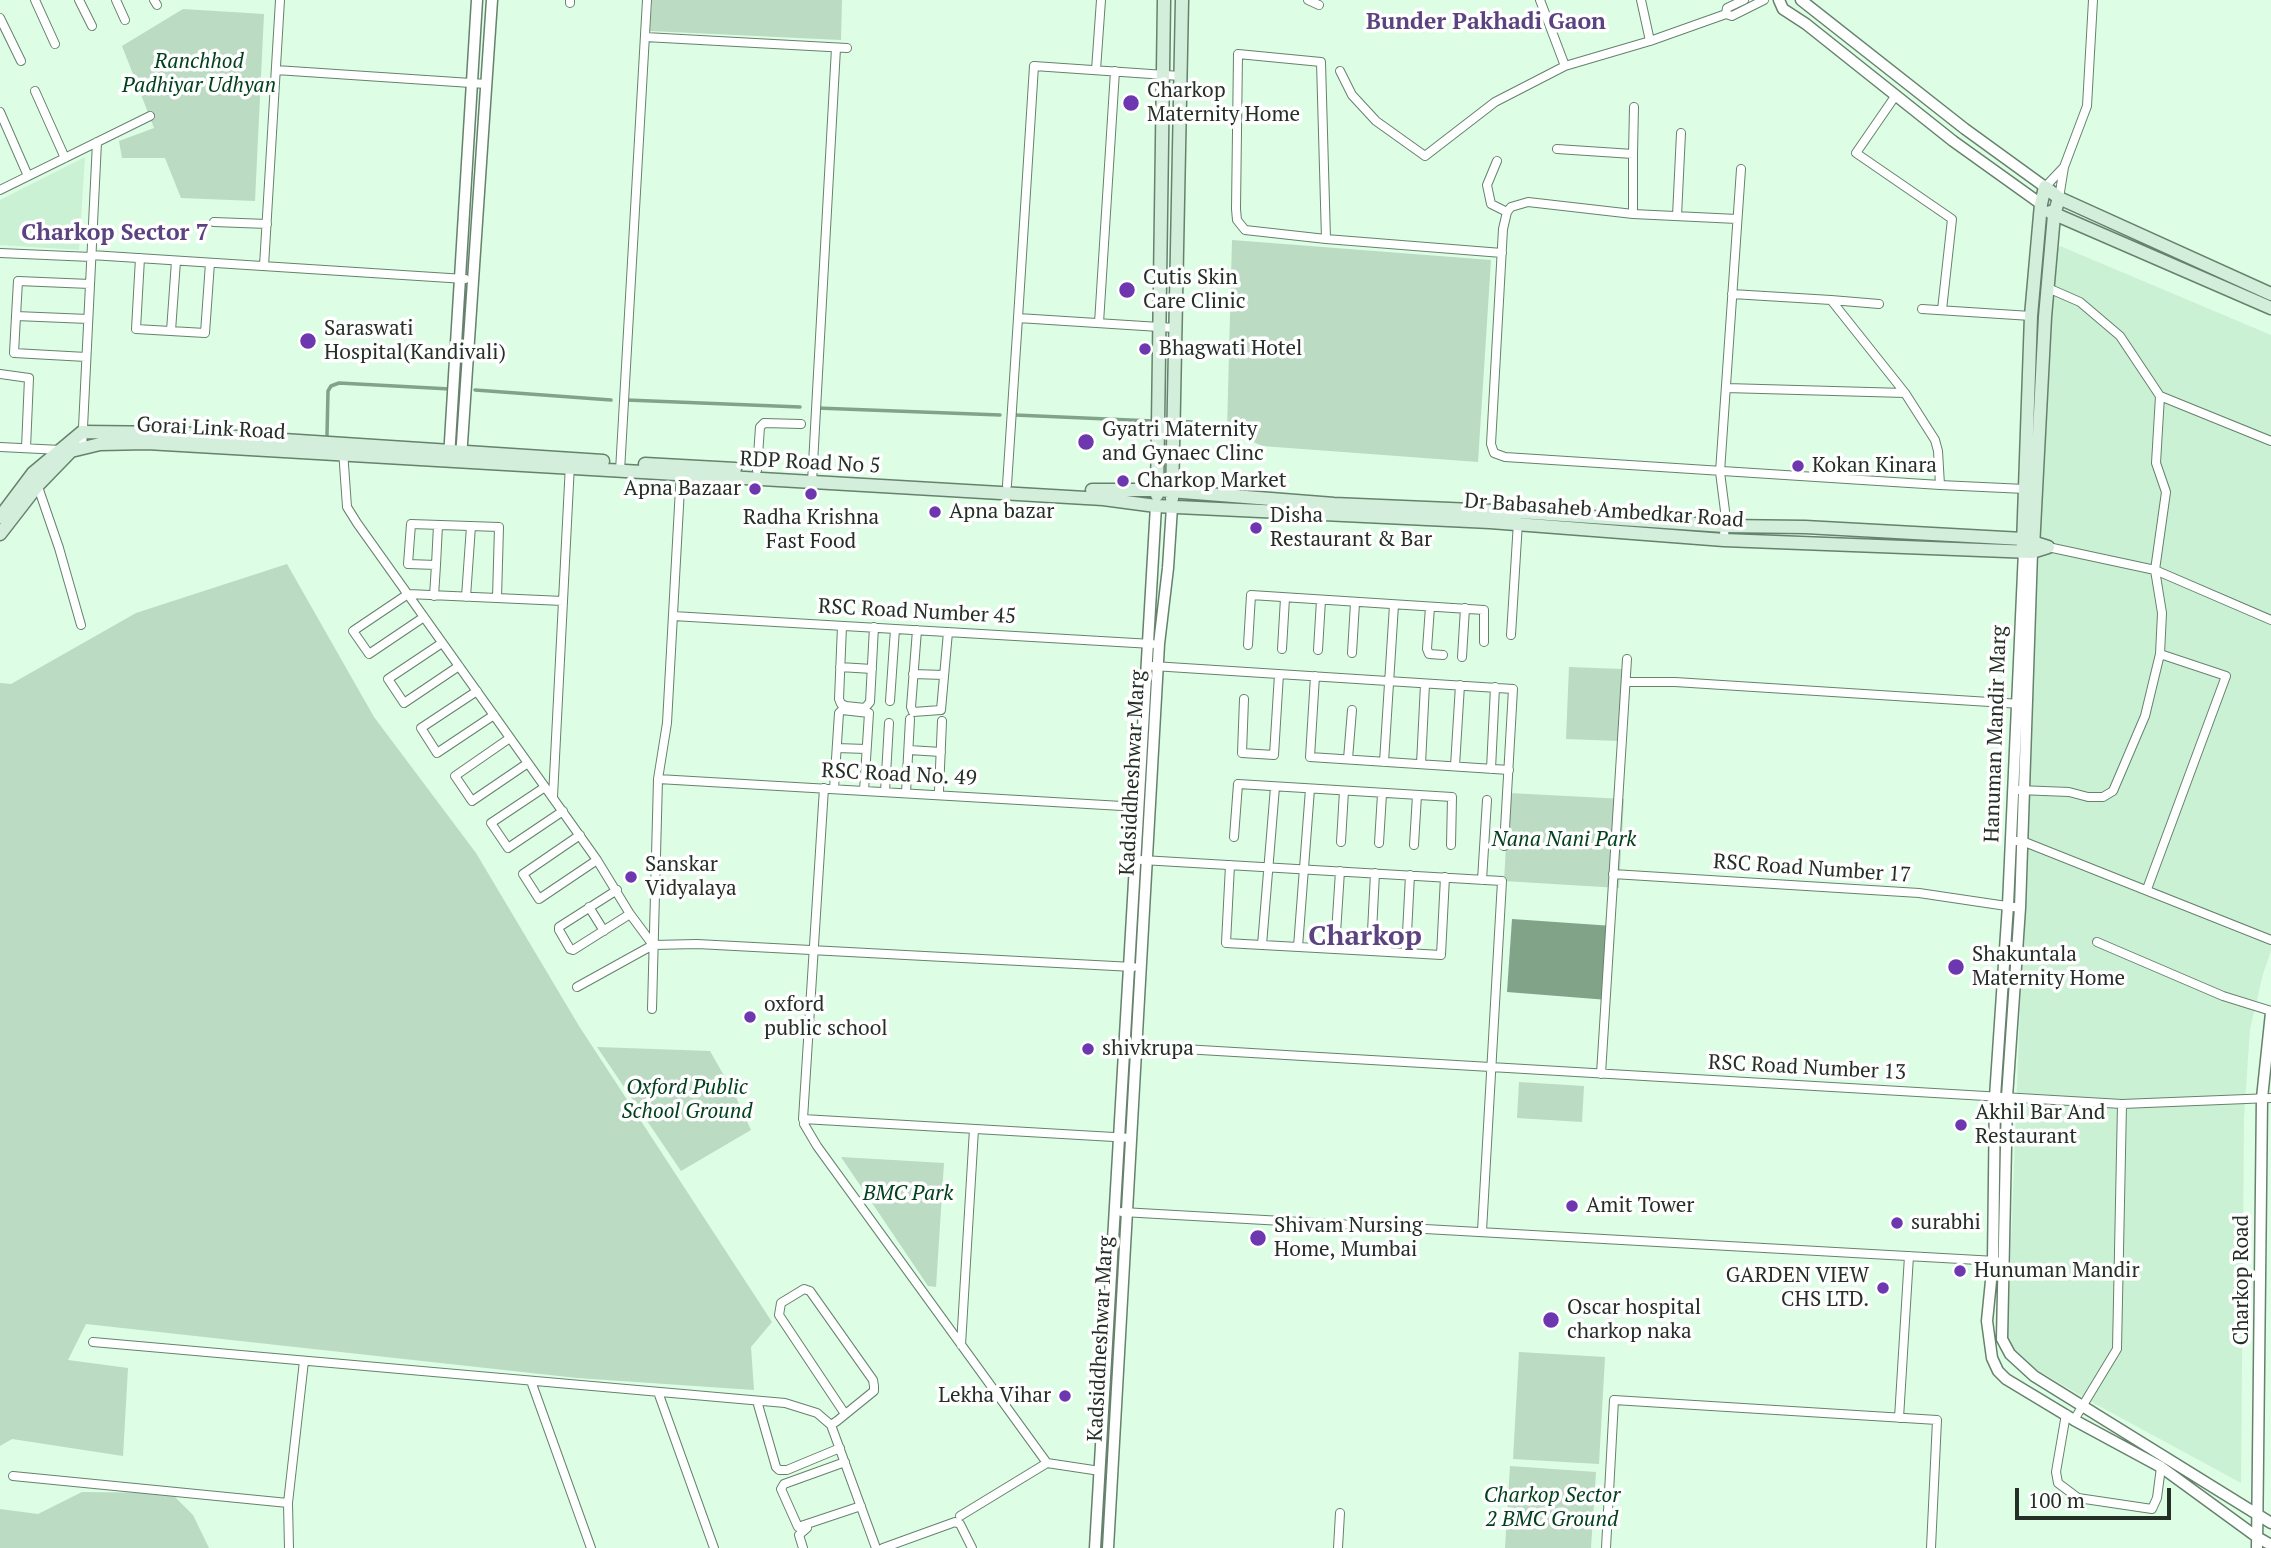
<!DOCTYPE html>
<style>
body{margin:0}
#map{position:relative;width:2271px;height:1548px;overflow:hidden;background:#ddfde4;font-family:"PT Serif",serif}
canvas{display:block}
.scale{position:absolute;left:2015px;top:1488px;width:156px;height:32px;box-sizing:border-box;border:4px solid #242f26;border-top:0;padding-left:9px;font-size:21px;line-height:24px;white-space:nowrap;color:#242f26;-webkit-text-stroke:5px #fff;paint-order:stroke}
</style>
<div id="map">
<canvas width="2271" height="1548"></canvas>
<div class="scale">100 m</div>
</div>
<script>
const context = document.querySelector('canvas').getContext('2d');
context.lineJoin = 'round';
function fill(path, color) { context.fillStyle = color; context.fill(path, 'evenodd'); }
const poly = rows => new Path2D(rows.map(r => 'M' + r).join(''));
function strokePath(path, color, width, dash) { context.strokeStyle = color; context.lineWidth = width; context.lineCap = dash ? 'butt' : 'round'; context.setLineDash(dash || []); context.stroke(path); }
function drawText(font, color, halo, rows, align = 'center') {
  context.font = font + ' "PT Serif",serif'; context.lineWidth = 7; context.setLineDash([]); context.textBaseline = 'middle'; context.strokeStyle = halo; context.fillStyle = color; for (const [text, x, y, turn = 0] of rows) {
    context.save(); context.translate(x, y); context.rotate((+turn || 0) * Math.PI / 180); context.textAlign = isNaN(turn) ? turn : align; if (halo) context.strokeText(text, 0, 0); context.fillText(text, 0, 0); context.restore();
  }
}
fill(poly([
 [85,157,79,250,0,245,0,200],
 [2060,246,2271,335,2271,951,2263,974,2250,1029,2244,1117,2241,1483,2088,1400,2007,1352,2048,260]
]), '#cbf1d4');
fill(poly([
 [652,0,842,0,841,40,650,31],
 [183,9,264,14,255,201,181,198,165,158,122,158,119,141,154,128,122,46],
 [1232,240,1491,260,1478,462,1262,446,1227,430],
 [287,564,374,717,476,853,579,1026,772,1322,751,1347,754,1390,577,1378,86,1324,68,1360,128,1368,123,1456,12,1439,0,1446,0,683,11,684,136,613],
 [1569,667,1622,669,1619,741,1566,739],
 [1509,793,1624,799,1619,888,1504,881],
 [597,1047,710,1051,735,1095,751,1130,681,1171],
 [1519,1082,1584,1086,1582,1122,1517,1118],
 [841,1157,944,1163,936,1287,928,1286],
 [1519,1352,1605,1357,1599,1464,1513,1459],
 [1510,1466,1596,1472,1591,1548,1505,1548],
 [82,1492,171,1493,193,1515,209,1548,0,1548,0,1509,38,1514]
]), '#bbdbc2');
fill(poly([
 [1512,919,1613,926,1608,1000,1507,992]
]), '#81a489');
strokePath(poly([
 [475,390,611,400],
 [627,400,800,407],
 [817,408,1000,415],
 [1015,415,1153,421],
 [1176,421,1192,422],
 [327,435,328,391,331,386,339,383,450,389]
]), '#81a489', 3.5);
const minor = poly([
 [35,0,55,44],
 [79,0,92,26],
 [116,0,125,20],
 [154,0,157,5],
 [1308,0,1319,5],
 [1540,0,1565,66],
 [1641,0,1650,41],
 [570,3,570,0],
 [1726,14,1727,8,1744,0],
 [0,18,21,61],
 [645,37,847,48],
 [276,70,486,84],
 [1096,70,1101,0],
 [1340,71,1352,95,1376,121,1425,156,1495,102,1565,66,1650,41,1726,14,1732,16,1764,0],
 [35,91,65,158],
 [1896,95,1856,153,1952,219,1942,310],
 [0,112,28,176],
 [1557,149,1633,154,1633,214],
 [1633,154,1634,107],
 [1497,161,1487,185,1491,204,1507,212],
 [2045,187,2064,167],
 [0,190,150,116],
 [2059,198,2064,167,2087,106,2093,0],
 [1677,216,1681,133],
 [1737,219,1633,214,1528,202,1511,207,1507,212,1503,229,1491,444,1494,453,1505,457,1940,485],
 [214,222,267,224],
 [1326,239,1321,62,1238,54,1236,209,1237,220,1245,230,1326,239,1502,253],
 [0,253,91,257],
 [91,255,465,279],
 [140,258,136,329,205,333,210,263],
 [264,266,280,0],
 [2048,288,2080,302,2120,336,2160,396],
 [1831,300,1879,304],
 [1922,309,2031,316],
 [16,316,88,319],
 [1099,323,1115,71],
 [1175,328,1018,318,1034,66,1180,76],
 [171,331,176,261],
 [86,357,14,353,16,316,18,281,90,284],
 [0,374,29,378,26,448],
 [1726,388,1905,393,1831,300,1732,294],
 [1905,393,1935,440,1938,451,1940,485,2025,489],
 [0,447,61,450],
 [82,448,97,142],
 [343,450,347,507,357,523,597,860,630,914,653,945],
 [757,470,760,427,764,423,801,424],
 [620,471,647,0],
 [812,482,836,48],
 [37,484,59,548,81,625],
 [1007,485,1018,318],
 [1724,540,1725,511,1720,472,1741,169],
 [2048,547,2155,570,2271,620],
 [436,565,438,525],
 [434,596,436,565,408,564,411,524,499,527,497,598],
 [466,597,471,526],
 [1430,607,1427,649,1429,654,1443,655],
 [673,616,1152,644],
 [424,617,369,654,353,631,408,594,563,601],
 [842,626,839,699,841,704,846,706,865,708,870,702,874,627],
 [917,630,911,707,913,712,941,710,948,632],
 [1511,635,1518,522],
 [442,643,388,679,404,703,459,666],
 [1248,645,1251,595,1484,610,1484,642],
 [1282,649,1285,598],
 [1318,650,1321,600],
 [1352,653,1355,603],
 [2160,654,2162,613,2155,570,2166,492,2156,463,2160,396,2271,441],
 [1462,657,1465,608],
 [1153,666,1513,689,1504,846],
 [840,667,872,669],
 [913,674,944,675],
 [1315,676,1310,757,1509,770],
 [1626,682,1675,682,2021,704],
 [477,691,421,728,437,753,494,715],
 [1244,699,1242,753,1274,755,1279,674],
 [890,701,895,629],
 [507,740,455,776,472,801,525,765],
 [837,748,866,749],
 [909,750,941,752],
 [1348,759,1352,710],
 [1384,762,1394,605],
 [1421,764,1425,684],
 [1455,766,1460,685],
 [1491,769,1495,687],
 [658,779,1139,807],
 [545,787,491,823,508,848,563,811],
 [824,788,803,1119,1131,1138],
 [834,789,839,713,842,710,869,713,864,791],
 [2018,790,2069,792,2088,797,2103,797,2113,791,2145,716,2160,654,2226,676,2147,889],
 [939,791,942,721],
 [885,792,889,723],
 [906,793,910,719],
 [553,797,570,464],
 [580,835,523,874,539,899,597,860],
 [1234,837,1238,784,1452,797,1451,845],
 [2011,841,2022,841,2271,940],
 [1341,842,1344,791],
 [1379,843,1382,794],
 [1414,845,1417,795],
 [1142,860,1502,881,1482,1231],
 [1230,865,1226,943,1371,951,1441,955,1445,877],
 [1613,874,1919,893,2020,908],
 [1482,880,1487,800],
 [617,890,559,927,559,930,570,949,573,950,630,914],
 [589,907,604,931],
 [2097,942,2223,996,2271,1011],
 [1262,945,1275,787],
 [1298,947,1310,789],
 [1335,949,1340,871],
 [1371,951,1375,873],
 [1406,953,1410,875],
 [577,987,653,945,697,944,1133,967],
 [652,1009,658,779,667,723,681,470],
 [1132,1046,2122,1104],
 [1601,1074,1627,659],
 [804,1124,817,1146,1047,1463],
 [1122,1212,1996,1261],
 [93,1342,785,1403,817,1413,831,1425,876,1548],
 [961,1345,974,1129],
 [531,1381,591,1548],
 [658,1392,714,1548],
 [757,1401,776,1467,779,1470,787,1470,840,1448],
 [2066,1414,2056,1472,2058,1483,2078,1498,2152,1509,2157,1498,2161,1467],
 [1899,1418,1909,1256],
 [2074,1420,2117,1349,2122,1104,2271,1098],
 [831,1425,837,1421,874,1391,874,1386,873,1380,810,1291,804,1289,781,1303,779,1315,845,1414],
 [845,1462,784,1484,781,1489,798,1527,861,1506],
 [13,1476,288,1503,304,1361],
 [288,1503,289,1548],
 [960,1516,1047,1463,1100,1471],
 [803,1548,799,1535,807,1528],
 [883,1548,955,1522,960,1524,972,1548],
 [1338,1548,1340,1513],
 [1606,1548,1614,1400,1937,1420,1931,1548]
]);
const tertiary = poly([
 [1779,0,1783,9,1806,24,1953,141,2041,204],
 [1801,0,1965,129,2045,187],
 [449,458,477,0],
 [461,458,492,0],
 [2024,551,2008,905,1995,1097,1993,1261,1987,1321,1992,1358,1998,1371,2006,1379,2074,1420,2161,1467,2257,1537,2271,1545],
 [2032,552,2020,908,2007,1097,2002,1339,2010,1354,2034,1376,2271,1523],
 [1095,1548,1156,506],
 [1108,1548,1159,644,1168,568,1172,507],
 [2257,1548,2262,1098,2271,1013]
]);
const secondary = poly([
 [2050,212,2271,308],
 [645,464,735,469],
 [1092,490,1157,490,1334,504,1519,512,1724,526,1805,527,2023,539,2048,547],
 [1157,495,1164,0],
 [1172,499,1182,0],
 [0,517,33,473,82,432,177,433,603,461],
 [0,534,38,485,71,451,100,444,147,443,1103,499,1156,506,1490,522,1724,540,2032,552,2048,547],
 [2023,545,2031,316,2041,204,2045,187,2059,198,2271,294],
 [2033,548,2045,317,2054,215,2059,198]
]);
strokePath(minor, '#66826d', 10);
strokePath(tertiary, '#66826d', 13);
strokePath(secondary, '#66826d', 15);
strokePath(minor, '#fff', 8);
strokePath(tertiary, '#fff', 10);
strokePath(secondary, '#d3eedb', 12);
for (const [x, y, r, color] of [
 [1131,103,9,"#6d38af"],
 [1127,290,9,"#6d38af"],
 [308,341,9,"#6d38af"],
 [1145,349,7,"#6d38af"],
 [1086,442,9,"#6d38af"],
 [1798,466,7,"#6d38af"],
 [1123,481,7,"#6d38af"],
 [755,489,7,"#6d38af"],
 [811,494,7,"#6d38af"],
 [935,512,7,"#6d38af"],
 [1256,528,7,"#6d38af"],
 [631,877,7,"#6d38af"],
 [1956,967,9,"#6d38af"],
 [750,1017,7,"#6d38af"],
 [1088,1049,7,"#6d38af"],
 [1961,1125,7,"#6d38af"],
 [1572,1206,7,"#6d38af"],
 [1897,1223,7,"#6d38af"],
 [1258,1238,9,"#6d38af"],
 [1960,1271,7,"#6d38af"],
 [1883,1288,7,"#6d38af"],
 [1551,1320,9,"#6d38af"],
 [1065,1396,7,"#6d38af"]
]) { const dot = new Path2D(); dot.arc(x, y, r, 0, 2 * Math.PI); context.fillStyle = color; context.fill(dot); strokePath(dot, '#fff', 2.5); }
drawText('italic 21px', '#02411d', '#fff', [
 ["Ranchhod",199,62],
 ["Padhiyar Udhyan",199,86],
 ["Nana Nani Park",1564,840],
 ["Oxford Public",687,1088],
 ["School Ground",687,1112],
 ["BMC Park",908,1194],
 ["Charkop Sector",1552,1496],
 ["2 BMC Ground",1552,1520]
]);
drawText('21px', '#242f26', '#fff', [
 ["Charkop",1147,91],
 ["Maternity Home",1147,115],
 ["Cutis Skin",1143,278],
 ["Care Clinic",1143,302],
 ["Saraswati",324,329],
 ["Hospital(Kandivali)",324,353],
 ["Bhagwati Hotel",1159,349],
 ["Gyatri Maternity",1102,430],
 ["and Gynaec Clinc",1102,454],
 ["Kokan Kinara",1812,466],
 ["Charkop Market",1137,481],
 ["Apna Bazaar",741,489,"right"],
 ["Apna bazar",949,512],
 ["Disha",1270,516],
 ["Restaurant & Bar",1270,540],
 ["Radha Krishna",811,518,"center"],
 ["Fast Food",811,542,"center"],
 ["Sanskar",645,865],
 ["Vidyalaya",645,889],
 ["Shakuntala",1972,955],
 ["Maternity Home",1972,979],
 ["oxford",764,1005],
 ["public school",764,1029],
 ["shivkrupa",1102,1049],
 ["Akhil Bar And",1975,1113],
 ["Restaurant",1975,1137],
 ["Amit Tower",1586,1206],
 ["surabhi",1911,1223],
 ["Shivam Nursing",1274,1226],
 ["Home, Mumbai",1274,1250],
 ["Hunuman Mandir",1974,1271],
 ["GARDEN VIEW",1869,1276,"right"],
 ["CHS LTD.",1869,1300,"right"],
 ["Oscar hospital",1567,1308],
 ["charkop naka",1567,1332],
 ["Lekha Vihar",1051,1396,"right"]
], 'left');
drawText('21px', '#242f26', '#fff', [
 ["Gorai Link Road",211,429,3],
 ["RDP Road No 5",810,463,3],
 ["Dr Babasaheb Ambedkar Road",1604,511,4],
 ["RSC Road Number 45",917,612,3],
 ["Hanuman Mandir Marg",1996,734,-88],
 ["Kadsiddheshwar Marg",1133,773,-87],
 ["RSC Road No. 49",899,775,3],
 ["RSC Road Number 17",1812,869,4],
 ["RSC Road Number 13",1807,1068,3],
 ["Charkop Road",2242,1280,-90],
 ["Kadsiddheshwar Marg",1101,1339,-87]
]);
drawText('bold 23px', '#5b4380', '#fff', [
 ["Bunder Pakhadi Gaon",1486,22],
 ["Charkop Sector 7",115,233]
]);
drawText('bold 28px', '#5b4380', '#fff', [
 ["Charkop",1365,937]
]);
</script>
